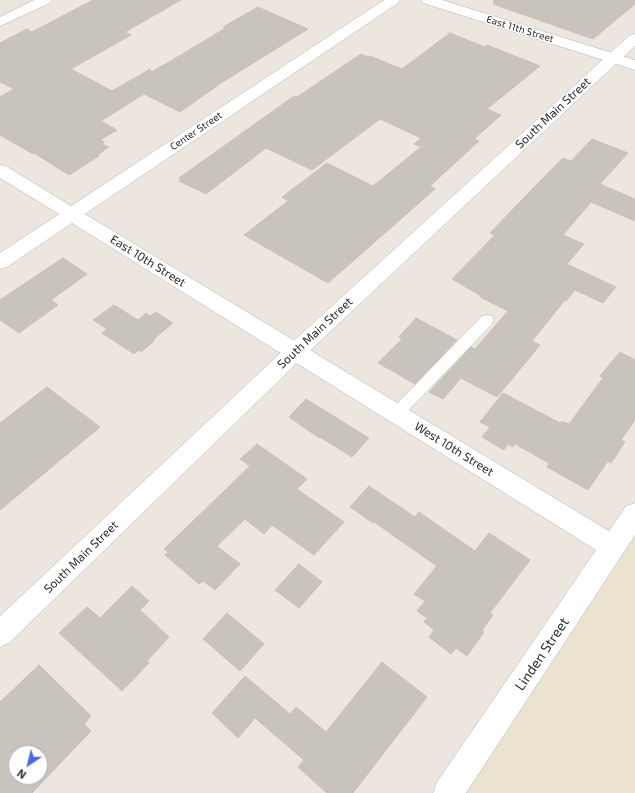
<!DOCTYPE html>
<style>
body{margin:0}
#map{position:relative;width:635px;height:793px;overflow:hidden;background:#ece6de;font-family:"Exo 2",sans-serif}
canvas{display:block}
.north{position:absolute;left:8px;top:745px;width:40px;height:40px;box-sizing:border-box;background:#fff;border:1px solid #aaa;border-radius:50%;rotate:215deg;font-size:11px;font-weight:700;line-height:16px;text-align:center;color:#2b2b2b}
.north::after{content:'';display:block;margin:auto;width:14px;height:18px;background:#4967ee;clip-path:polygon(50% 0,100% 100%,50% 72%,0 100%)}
</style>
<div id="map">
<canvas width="635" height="793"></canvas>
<div class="north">N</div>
</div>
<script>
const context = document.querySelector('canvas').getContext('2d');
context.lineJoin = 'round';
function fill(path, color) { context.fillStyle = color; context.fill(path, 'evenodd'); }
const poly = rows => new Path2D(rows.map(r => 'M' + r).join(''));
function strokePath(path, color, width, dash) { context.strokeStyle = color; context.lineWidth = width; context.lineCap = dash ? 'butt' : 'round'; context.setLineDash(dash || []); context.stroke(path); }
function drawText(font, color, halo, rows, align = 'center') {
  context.font = font + ' "Exo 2",sans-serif'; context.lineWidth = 3; context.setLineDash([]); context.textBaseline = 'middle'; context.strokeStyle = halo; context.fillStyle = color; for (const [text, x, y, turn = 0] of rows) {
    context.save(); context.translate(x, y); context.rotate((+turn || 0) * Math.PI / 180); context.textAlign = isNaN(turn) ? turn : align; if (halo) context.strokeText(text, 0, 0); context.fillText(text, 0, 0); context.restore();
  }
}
fill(poly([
 [635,514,635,793,448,793]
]), '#ece3cf');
const building = poly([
 [93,0,181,0,125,32,131,35,71,69,112,91,150,69,151,72,169,62,224,29,225,28,223,27,258,7,308,29,221,83,180,112,144,94,101,121,117,130,100,140,104,142,102,144,109,147,97,155,99,156,69,175,34,153,33,154,0,135,0,97,14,89,0,82,0,43,27,29,32,32,93,0],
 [494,0,635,0,635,4,593,39,493,4,494,0],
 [450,33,485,47,487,45,540,66,487,109,501,115,474,139,479,141,430,186,435,189,328,283,244,235,288,201,282,197,327,163,373,186,421,147,414,144,421,138,380,119,312,170,266,148,206,194,179,181,181,179,179,178,294,96,297,97,361,54,368,57,370,56,402,69,450,33],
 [592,139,628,153,600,184,635,199,635,221,591,202,563,235,584,244,567,264,616,287,603,303,575,290,566,301,565,300,532,341,540,345,497,397,461,378,443,399,429,392,471,347,475,349,508,311,480,297,481,296,452,279,495,235,490,233,543,178,563,158,571,161,592,139],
 [63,258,87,274,51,300,58,305,19,333,0,320,0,300,63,258],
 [114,305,138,320,146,313,150,316,156,312,173,323,156,337,153,342,141,352,139,350,134,354,102,333,107,329,93,320,114,305],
 [416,318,457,340,415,384,378,363,402,339,399,337,416,318],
 [620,352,635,360,635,420,621,440,625,442,611,463,608,461,588,490,547,467,549,463,515,444,513,447,508,444,504,450,482,437,490,427,480,422,503,393,560,423,562,421,569,424,603,378,600,376,620,352],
 [47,387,100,427,0,510,0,423,47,387],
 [306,399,369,438,352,457,320,437,319,438,289,417,306,399],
 [257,444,307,479,297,489,344,522,314,555,272,525,264,534,245,519,217,546,240,564,215,590,203,581,199,584,165,555,168,552,164,549,250,466,240,459,257,444],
 [369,486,415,517,419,512,475,551,489,533,530,560,490,613,493,615,482,630,484,632,467,656,456,648,451,654,429,637,434,630,424,622,427,618,417,611,425,601,414,594,437,566,374,522,373,523,350,507,369,486],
 [299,564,322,582,299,608,275,590,299,564],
 [132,586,149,601,140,610,169,637,147,661,149,663,122,691,59,633,87,607,100,618,132,586],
 [227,613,264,644,240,671,203,639,227,613],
 [382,662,427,697,353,793,327,793,298,767,304,760,255,718,238,738,212,713,245,676,290,714,296,707,326,732,382,662],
 [39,665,91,716,84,724,91,731,32,793,0,793,0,702,39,665],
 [16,753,40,753,40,777,16,777,16,753]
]);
fill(building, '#c8c4bd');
strokePath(building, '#c7c2b8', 1);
const service = poly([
 [487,315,492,316,494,320,492,324,401,418,396,420,391,418,388,414,391,410,482,316,487,315]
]);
const minor = poly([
 [34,0,52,0,50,3,0,26,0,17,34,0],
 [384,0,400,0,398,3,85,214,609,531,626,506,635,503,635,535,466,793,433,793,437,782,596,550,72,223,7,267,0,269,0,253,59,214,0,178,0,165,6,166,71,206,384,0],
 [421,0,442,0,635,60,635,70,423,3,421,0]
]);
const secondary = poly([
 [635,34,635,46,302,358,9,643,0,647,0,616,288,346,630,35,635,34]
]);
strokePath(service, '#afb1bb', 1);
strokePath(minor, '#afb1bb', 1);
strokePath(secondary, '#afb1bb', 1);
fill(service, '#fff');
fill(minor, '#fff');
fill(secondary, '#fff');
drawText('10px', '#2b2b2b', '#fff', [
 ["East 11th Street",520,29,17],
 ["Center Street",196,131,-34]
]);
drawText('12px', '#2b2b2b', '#fff', [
 ["South Main Street",553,113,-43],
 ["East 10th Street",148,261,32],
 ["South Main Street",315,333,-43],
 ["West 10th Street",454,449,32],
 ["South Main Street",81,557,-44]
]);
drawText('14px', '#2b2b2b', '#fff', [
 ["Linden Street",542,654,-56]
]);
</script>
